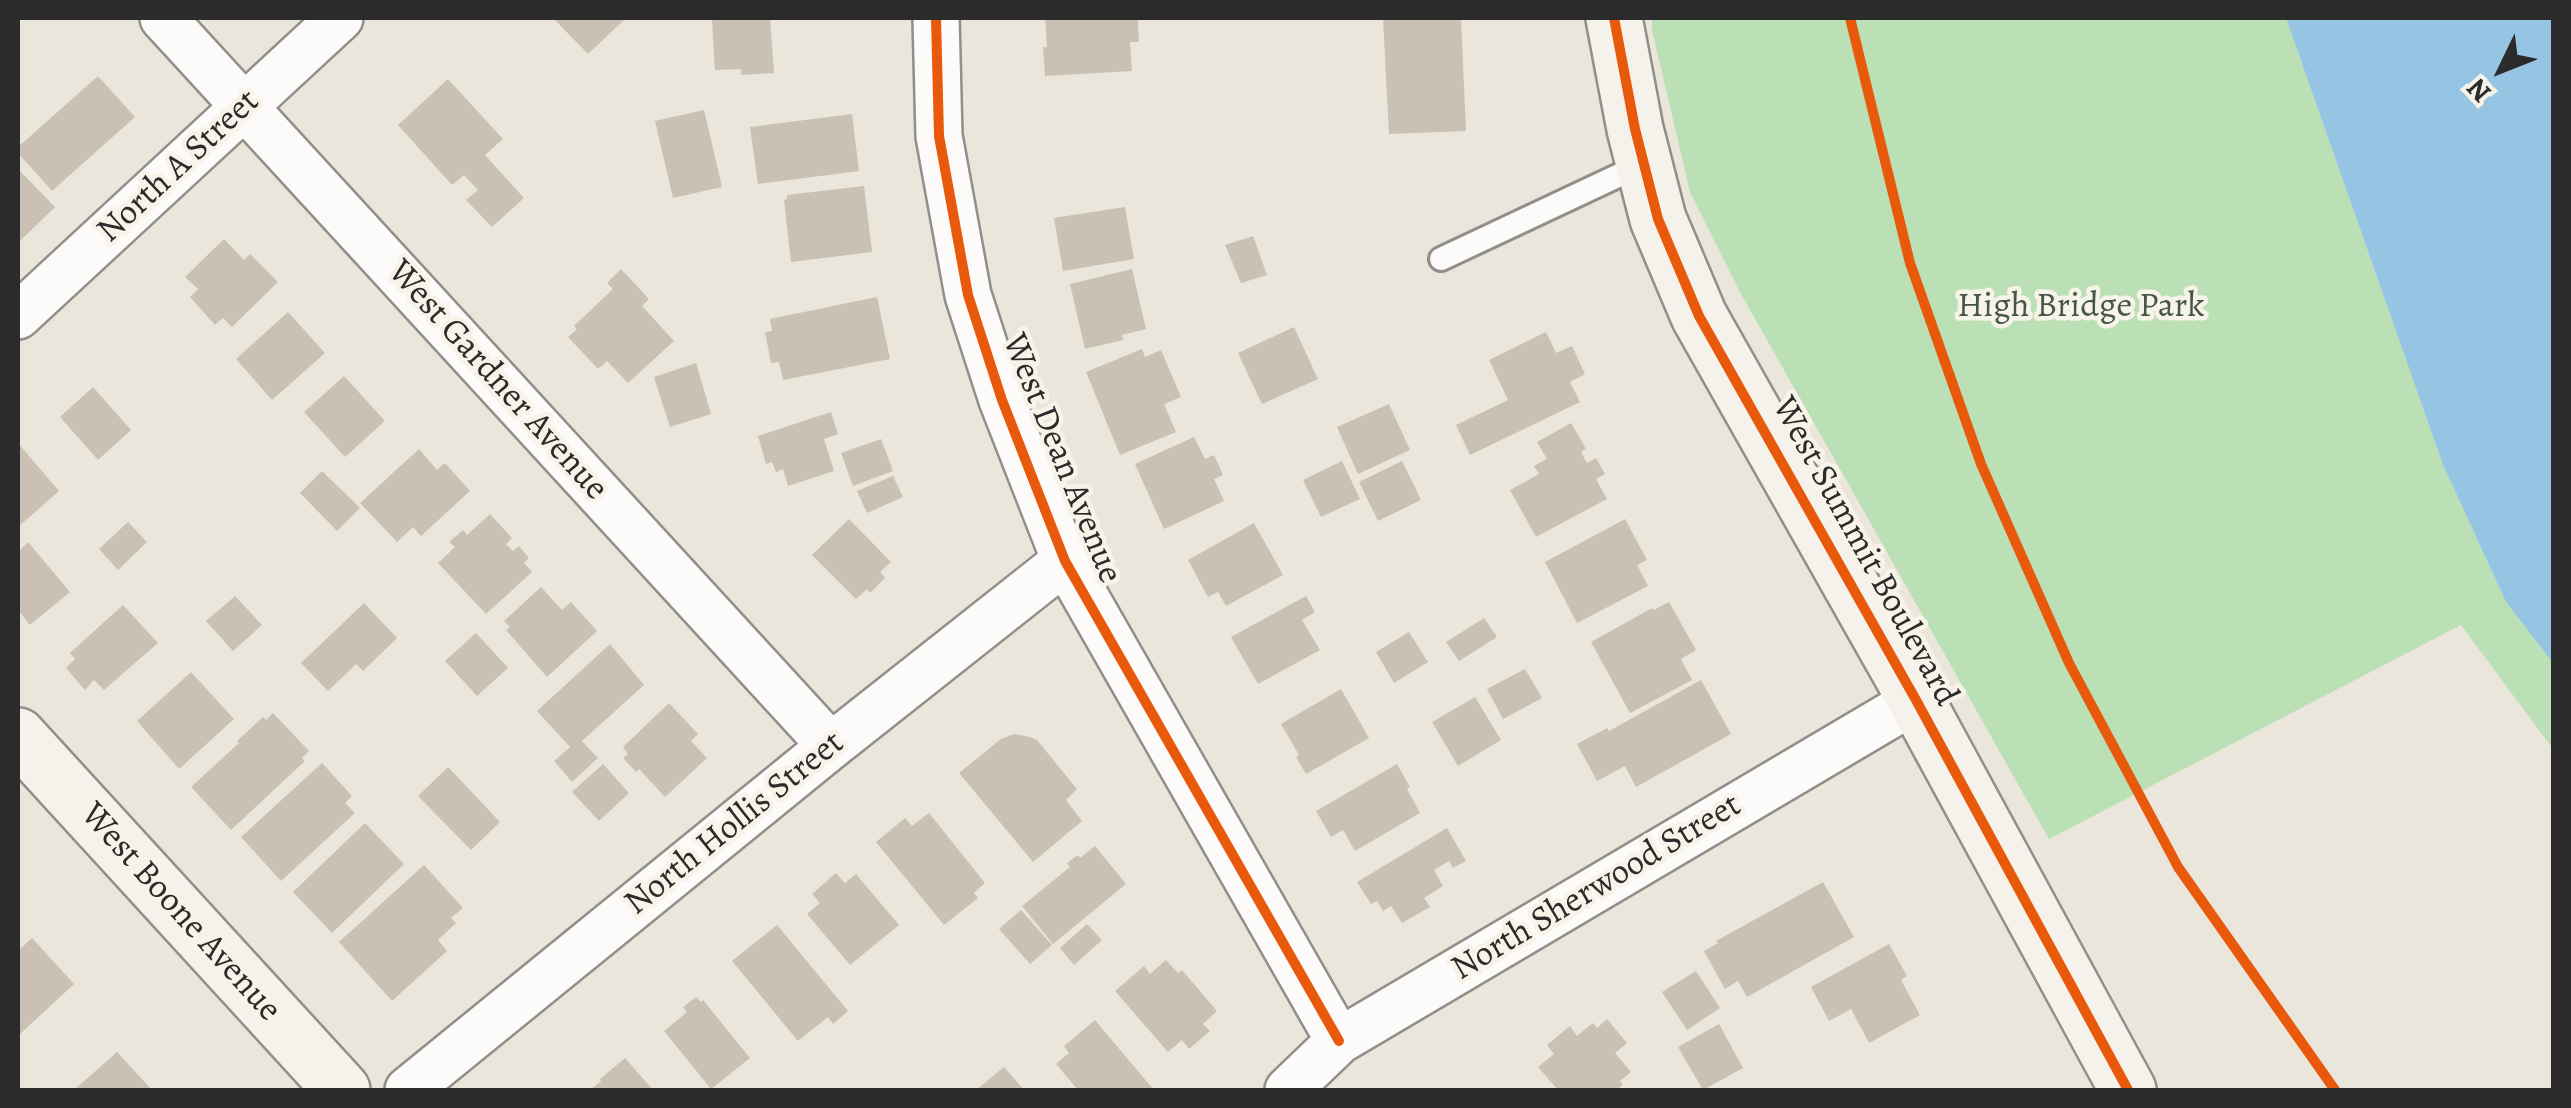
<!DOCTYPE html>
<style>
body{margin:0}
#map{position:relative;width:2571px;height:1108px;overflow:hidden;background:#ebe6db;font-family:Alegreya,serif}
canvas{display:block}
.frame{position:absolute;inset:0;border:20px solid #2b2b2b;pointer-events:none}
.north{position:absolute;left:2451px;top:20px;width:100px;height:100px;-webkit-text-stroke:8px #f7f3e8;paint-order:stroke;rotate:227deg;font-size:28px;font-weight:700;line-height:40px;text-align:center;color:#2b2b2b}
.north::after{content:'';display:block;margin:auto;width:35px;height:45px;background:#2b2b2b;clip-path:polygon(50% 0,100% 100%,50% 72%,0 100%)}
</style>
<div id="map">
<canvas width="2571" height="1108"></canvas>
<div class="frame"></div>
<div class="north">N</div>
</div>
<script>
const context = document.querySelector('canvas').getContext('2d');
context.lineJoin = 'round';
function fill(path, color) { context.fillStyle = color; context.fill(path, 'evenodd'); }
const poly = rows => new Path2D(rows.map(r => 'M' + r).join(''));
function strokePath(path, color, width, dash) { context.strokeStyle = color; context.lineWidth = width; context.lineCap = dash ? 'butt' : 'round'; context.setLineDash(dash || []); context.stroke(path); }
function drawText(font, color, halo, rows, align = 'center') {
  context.font = font + ' Alegreya,serif'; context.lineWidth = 9; context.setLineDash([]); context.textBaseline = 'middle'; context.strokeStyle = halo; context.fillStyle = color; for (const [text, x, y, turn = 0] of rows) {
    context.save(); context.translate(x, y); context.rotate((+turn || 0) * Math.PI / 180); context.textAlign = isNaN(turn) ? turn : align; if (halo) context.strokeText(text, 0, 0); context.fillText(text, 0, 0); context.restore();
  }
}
fill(poly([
 [1652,18,2286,18,2443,465,2506,602,2553,663,2553,749,2461,625,2049,839,1741,294,1690,192,1652,30]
]), '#bbe0b6');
fill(poly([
 [2286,18,2553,18,2553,663,2506,602,2443,465]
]), '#96c4e3');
fill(poly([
 [553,18,626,18,588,54],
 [743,18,770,18,774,73,741,75,741,69,715,70,712,20],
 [1045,18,1138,19,1139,42,1130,42,1132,71,1045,76,1043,47,1047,47],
 [1383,18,1461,18,1466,131,1389,134],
 [98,76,135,117,52,191,18,153,18,147],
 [448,79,503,139,485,155,524,198,492,227,466,200,478,190,464,175,452,185,398,125],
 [704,110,722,187,673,198,655,121],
 [852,114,859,171,758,184,750,127],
 [18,169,55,207,18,243],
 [864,186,872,252,791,262,784,200,787,199,787,195],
 [1125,207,1134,259,1063,271,1054,218],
 [1253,236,1267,275,1241,283,1225,245],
 [224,239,244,260,250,254,278,282,232,327,223,318,215,325,190,297,198,289,185,277],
 [621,269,649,299,642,306,674,341,628,383,607,361,598,369,568,337,577,329,574,326,613,289,607,283],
 [1132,269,1146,329,1122,335,1123,340,1085,349,1070,284],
 [877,297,890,359,783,380,779,362,771,363,765,332,772,331,770,319],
 [288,312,325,353,272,400,236,359],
 [1294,327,1318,379,1262,404,1238,353],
 [1546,332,1556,353,1572,346,1585,374,1570,382,1580,402,1470,455,1456,425,1508,400,1489,360],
 [1142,349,1145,357,1161,350,1181,397,1164,404,1176,432,1120,455,1086,372],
 [696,363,711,414,670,427,654,377],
 [344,376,385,421,345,457,304,412],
 [93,387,131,430,98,460,60,417],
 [1389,404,1410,450,1358,474,1337,427],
 [831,412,838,434,824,439,834,471,788,486,783,469,776,472,772,462,766,464,758,436],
 [1571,423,1586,449,1581,452,1587,463,1596,458,1605,474,1596,479,1607,499,1536,537,1510,490,1539,474,1534,466,1547,459,1537,442],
 [1194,437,1205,459,1214,455,1223,475,1214,479,1224,501,1164,529,1135,464],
 [881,439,893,471,853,486,841,453],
 [18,443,59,491,18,527],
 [419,449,437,470,445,463,470,491,421,536,413,527,397,542,360,503],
 [1342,461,1360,499,1321,517,1303,480],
 [1402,461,1421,500,1378,521,1359,482],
 [322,471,360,508,337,531,300,493],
 [893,476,903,497,867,513,857,491],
 [490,514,512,538,506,544,513,551,519,546,529,558,524,563,532,572,486,614,438,563,455,547,449,542,463,530,467,535],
 [849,519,891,562,880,572,885,578,870,593,867,589,856,599,812,555],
 [1625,519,1647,560,1637,565,1648,586,1577,623,1545,562],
 [128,522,147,542,118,570,99,549],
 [1254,523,1283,575,1226,606,1218,592,1208,597,1188,560],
 [28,542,70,592,30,625,18,610,18,552],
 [541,587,562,610,571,602,597,631,547,677,506,630,510,627,504,621],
 [235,596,262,625,233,651,206,621],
 [1306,596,1315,612,1302,620,1320,650,1258,684,1231,637],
 [1669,602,1696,650,1681,659,1692,680,1630,713,1591,642,1652,608,1654,610],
 [364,603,397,638,363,671,356,664,328,691,301,663],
 [123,605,158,643,104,690,94,680,85,690,66,668,75,659,70,653],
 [1484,618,1497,637,1459,661,1446,642],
 [1409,632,1428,662,1394,683,1376,652],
 [476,633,508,668,477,696,445,661],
 [610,644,644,685,582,741,598,758,572,782,554,761,570,747,537,711],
 [1525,669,1542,698,1503,719,1487,689],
 [191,672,234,719,179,769,137,721],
 [1701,680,1731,734,1636,787,1625,766,1597,781,1577,744,1607,728,1609,731],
 [1341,689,1369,738,1306,774,1296,757,1299,755,1281,724],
 [1475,697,1501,740,1458,766,1432,722],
 [669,703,698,734,691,741,707,758,665,797,639,769,636,772,623,758,628,754,623,747],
 [273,713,309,751,302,758,305,761,231,830,191,787,239,743,237,741,263,717,266,720],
 [1014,734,1030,737,1037,740,1077,789,1066,800,1082,821,1033,862,959,773,1001,739],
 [322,763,352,796,345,803,355,813,281,881,241,837],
 [603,764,629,793,599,821,572,792],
 [1397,764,1410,787,1407,789,1420,813,1355,851,1343,830,1331,837,1316,811],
 [448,767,500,822,471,850,418,796],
 [929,813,985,883,974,893,978,898,944,925,876,842,905,818,912,826],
 [365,823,404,864,332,933,293,892],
 [1447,828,1466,861,1453,868,1449,861,1434,870,1443,886,1424,898,1430,907,1402,923,1391,906,1383,911,1377,901,1371,904,1357,882],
 [1095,846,1126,884,1053,944,1022,906,1070,867,1067,863,1078,855,1080,858],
 [424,865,463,908,451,918,456,923,438,940,447,951,392,1001,339,942],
 [836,873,845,883,856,874,899,925,850,965,807,914,820,903,812,894],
 [1823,882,1854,937,1747,997,1738,981,1725,989,1704,951,1718,943,1716,941],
 [1021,910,1052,945,1030,964,999,929],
 [1087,924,1102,940,1074,965,1060,948],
 [777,925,848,1011,833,1024,828,1017,798,1041,732,961],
 [32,938,74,984,18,1036,18,951],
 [1889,944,1907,976,1901,980,1920,1015,1869,1043,1851,1009,1829,1021,1811,987],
 [1166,960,1178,973,1182,970,1217,1011,1203,1024,1210,1031,1189,1049,1182,1040,1168,1052,1115,991,1144,966,1150,974],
 [1696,971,1720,1008,1687,1030,1662,992],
 [696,997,701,1002,703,1000,750,1058,711,1089,664,1031,687,1012,683,1007],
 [1607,1019,1627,1043,1615,1053,1631,1072,1620,1081,1623,1085,1616,1090,1558,1090,1538,1067,1554,1054,1547,1045,1570,1026,1577,1036,1593,1023,1597,1028],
 [1095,1020,1153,1089,1151,1090,1078,1090,1056,1064,1069,1053,1064,1046],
 [1719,1024,1743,1068,1703,1090,1678,1047],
 [117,1052,152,1090,74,1090],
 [625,1058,653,1090,590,1090,601,1081,600,1079],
 [1004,1067,1024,1090,976,1090]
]), '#cac0b3');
const lane = poly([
 [1441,259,1643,164]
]);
const street = poly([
 [163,18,831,746],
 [936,18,939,136,968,295,1002,400,1065,561,1339,1041],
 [18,316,340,18],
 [408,1090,831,746,1065,561],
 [1288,1090,1339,1041,1916,700]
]);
const secondary = poly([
 [1614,18,1635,129,1658,219,1699,316,1916,700,2128,1090],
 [18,736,342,1090]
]);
strokePath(lane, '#918f89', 28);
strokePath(street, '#918f89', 50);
strokePath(secondary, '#918f89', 60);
strokePath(lane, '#fcfbfa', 22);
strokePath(street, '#fcfbfa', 45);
strokePath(secondary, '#f5f1eb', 55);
strokePath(poly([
 [936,18,939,136,968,295,1002,400,1065,561,1339,1041],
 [1614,18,1635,129,1658,219,1699,316,1916,700,2128,1090],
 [1850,18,1910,263,1981,464,2069,663,2178,867,2335,1090]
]), '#e8590c', 10);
drawText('35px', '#2b2b2b', '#f7f3e8', [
 ["North A Street",179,167,-43],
 ["West Gardner Avenue",497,381,48],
 ["West Dean Avenue",1061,459,68],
 ["West Summit Boulevard",1864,552,61],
 ["North Hollis Street",735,824,-39],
 ["North Sherwood Street",1597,888,-31],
 ["West Boone Avenue",180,913,48]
]);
drawText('35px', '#455746', '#f7f3e8', [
 ["High Bridge Park",2081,307]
]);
</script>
